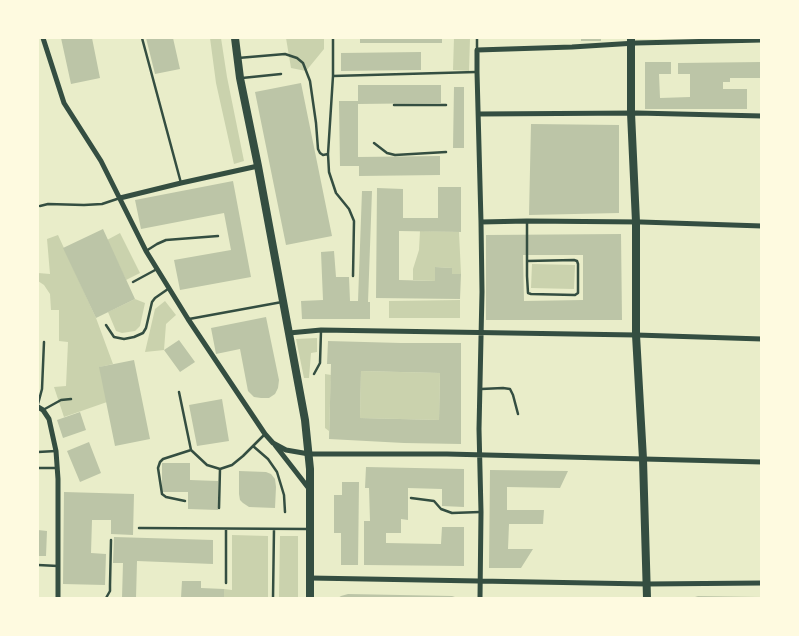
<!DOCTYPE html>
<style>
body{margin:0}
#map{position:relative;width:799px;height:636px;overflow:hidden;background:#e9edc9;font-family:"Golos Text",sans-serif}
canvas{display:block}
.frame{position:absolute;inset:0;border:39px solid #fefae0;pointer-events:none}
</style>
<div id="map">
<canvas width="799" height="636"></canvas>
<div class="frame"></div>
</div>
<script>
const context = document.querySelector('canvas').getContext('2d');
context.lineJoin = 'round';
function fill(path, color) { context.fillStyle = color; context.fill(path, 'evenodd'); }
const poly = rows => new Path2D(rows.map(r => 'M' + r).join(''));
function strokePath(path, color, width, dash) { context.strokeStyle = color; context.lineWidth = width; context.lineCap = dash ? 'butt' : 'round'; context.setLineDash(dash || []); context.stroke(path); }
fill(poly([
 [210,38,221,38,227,77,244,161,234,164,216,83],
 [286,38,324,38,324,49,306,71,291,68],
 [454,38,470,38,469,71,453,70],
 [420,231,459,232,461,274,452,274,452,268,436,267,435,281,413,280,413,269,419,250],
 [120,233,140,273,126,280,107,240],
 [58,235,96,318,113,364,100,367,107,402,64,417,54,387,66,386,68,342,59,341,59,310,51,310,50,294,44,285,38,281,38,273,50,274,47,239],
 [532,264,575,265,574,289,531,288],
 [135,299,145,303,140,326,135,331,122,333,116,331,108,312],
 [460,300,460,318,389,318,389,301],
 [165,301,176,315,166,324,164,350,145,352,155,309],
 [317,338,317,352,311,353,309,378,304,378,296,339],
 [361,371,440,373,439,420,360,418],
 [325,374,331,375,329,431,325,428],
 [232,535,268,536,268,598,224,598,224,589,232,590],
 [280,536,298,536,298,598,279,598]
]), '#cad2ad');
fill(poly([
 [61,38,92,38,100,78,71,84],
 [146,38,173,38,180,69,155,74],
 [360,38,442,38,442,43,360,43],
 [581,38,601,38,601,41,581,41],
 [421,52,421,70,341,71,341,53],
 [645,62,671,62,671,74,659,74,660,98,690,97,690,74,678,74,678,63,762,62,762,78,730,78,730,82,723,82,723,89,747,89,747,109,645,109],
 [301,83,332,236,286,245,255,92],
 [358,85,441,85,441,103,358,104,358,157,440,156,440,175,359,176,359,166,340,166,339,101,358,101],
 [454,87,464,87,464,148,453,148],
 [531,124,619,125,619,213,529,215],
 [233,181,251,277,180,290,174,260,231,250,224,213,141,229,135,200],
 [438,187,461,187,461,232,399,231,399,280,435,281,435,267,452,268,452,274,461,274,460,299,376,298,377,188,403,189,403,218,438,218],
 [362,191,372,191,368,302,370,302,370,319,302,319,301,301,323,300,321,252,334,251,336,277,349,277,350,301,358,301],
 [103,229,135,299,96,318,63,248],
 [621,234,622,320,486,320,486,235],
 [523,255,583,255,583,300,524,301],
 [266,317,279,380,278,388,275,394,269,398,261,398,254,397,248,391,240,349,216,354,211,328],
 [179,340,195,362,180,372,164,350],
 [328,341,401,343,461,343,461,444,404,443,329,439,331,364,327,364],
 [361,371,440,373,439,420,360,418],
 [134,360,150,439,115,446,99,367],
 [222,399,229,441,197,446,189,405],
 [80,412,86,430,63,438,57,420],
 [89,442,101,473,80,482,67,451],
 [162,463,190,463,190,480,218,481,218,510,188,509,188,492,162,492],
 [366,467,464,469,464,507,442,506,442,489,408,488,408,520,401,519,401,533,386,533,386,543,441,544,442,527,464,527,464,566,364,565,364,521,370,521,369,488,365,488],
 [490,470,568,471,560,488,507,487,507,510,544,510,543,524,509,524,508,549,533,549,521,568,489,568],
 [239,471,266,472,271,474,275,479,276,487,275,508,249,507,243,503,240,500,239,494],
 [342,482,359,482,358,565,341,565,341,533,334,533,334,495,342,495],
 [64,492,134,494,133,535,111,534,111,520,92,520,91,553,106,554,105,585,63,584],
 [38,530,47,531,46,556,38,556],
 [114,537,213,540,213,564,137,561,136,598,122,598,123,563,113,563],
 [182,581,201,581,201,588,224,589,224,598,181,598],
 [348,594,452,596,458,598,338,598,341,596],
 [698,596,762,597,762,598,692,598]
]), '#bcc5a7');
strokePath(poly([
 [142,38,181,183],
 [333,38,333,76,328,154,329,172,336,193,349,209,354,221,353,276],
 [477,38,477,50],
 [238,58,285,54,297,58,303,63,310,81,316,123,318,149,320,153,323,155,328,154],
 [333,76,476,72],
 [242,78,281,74],
 [394,105,446,105],
 [374,143,387,153,395,155,446,152],
 [40,206,48,204,84,205,102,204,120,198],
 [146,251,157,244,166,240,218,236],
 [527,261,574,260,577,261,578,264,578,293,575,295,531,294,528,293,527,276,527,221],
 [133,282,157,269],
 [189,319,282,302],
 [106,325,114,337,124,339,134,337,143,333,146,328,152,302,155,298,168,289],
 [314,374,320,363,321,331],
 [481,389,503,388,510,389,513,395,518,414],
 [179,392,191,450,207,465,220,469,219,508],
 [38,404,42,389,44,342],
 [43,410,61,400,71,399],
 [253,446,268,459,277,472,284,495,285,512],
 [38,452,56,451],
 [38,468,57,468],
 [220,469,232,465,243,456,265,434],
 [411,498,434,501,441,509,452,513,480,512],
 [185,501,166,497,162,494,158,468,160,462,163,459,191,450],
 [139,528,308,529],
 [226,529,226,583],
 [38,565,58,566],
 [106,598,110,591,110,585,111,540],
 [273,598,274,529]
]), '#344e41', 2.5);
strokePath(poly([
 [43,38,64,103,101,161,146,251,188,319,265,434,273,443,286,450,309,454,447,454,762,462],
 [479,114,637,113,762,116],
 [120,198,181,183,258,166],
 [481,222,527,221,641,222,762,226],
 [289,333,321,330,636,335,762,339],
 [38,407,43,410,49,419,56,451,58,479,58,598],
 [275,445,310,490],
 [310,578,647,584,762,583],
 [480,598,481,512,479,429,482,292,481,222,477,72,477,50,572,47,636,43,762,40]
]), '#344e41', 5);
strokePath(poly([
 [235,38,240,78,258,166,305,420,310,469,310,598],
 [631,38,631,113,636,222,636,335,643,459,647,598]
]), '#344e41', 8);
</script>
